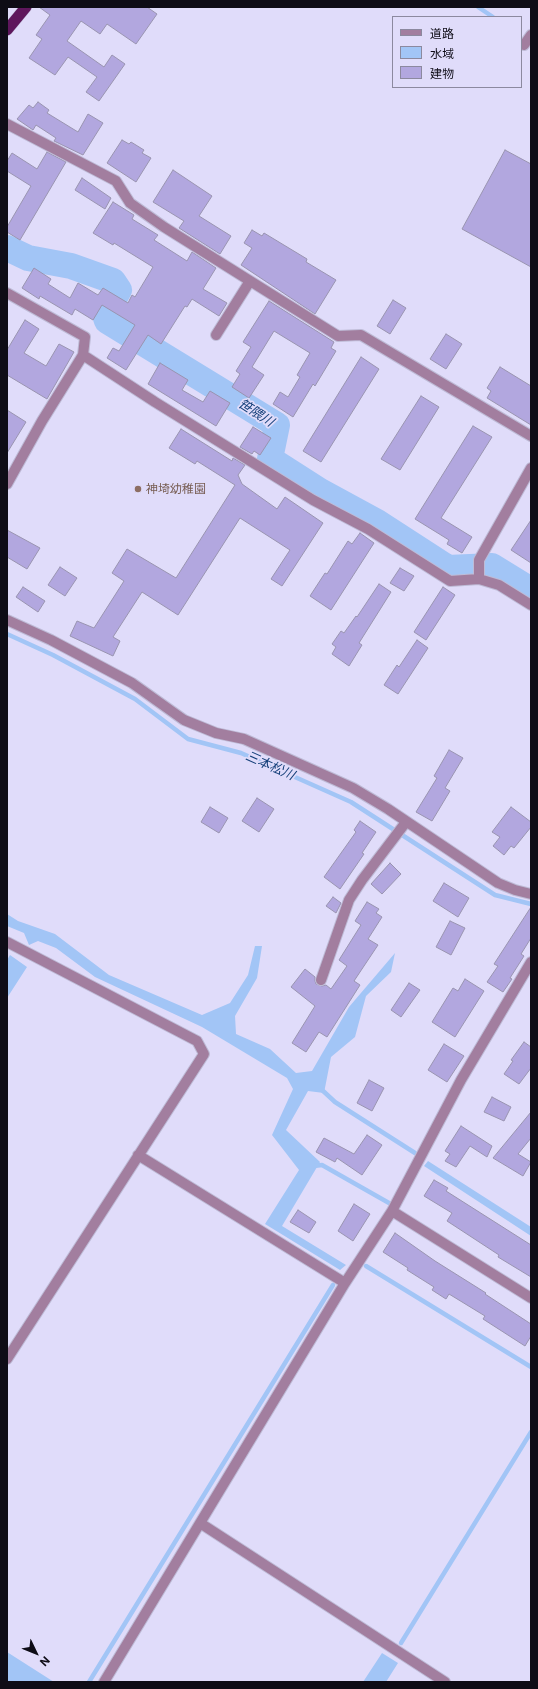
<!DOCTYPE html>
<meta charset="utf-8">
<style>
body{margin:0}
#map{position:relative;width:538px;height:1689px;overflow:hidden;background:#e0dcfa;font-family:Inter,"Noto Sans JP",sans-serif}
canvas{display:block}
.frame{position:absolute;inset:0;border:8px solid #0e0c16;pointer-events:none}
.legend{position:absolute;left:392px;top:16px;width:130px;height:72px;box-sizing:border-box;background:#e0dcfa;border:1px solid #8c899f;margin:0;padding:5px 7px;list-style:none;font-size:12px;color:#0e0c16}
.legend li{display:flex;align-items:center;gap:8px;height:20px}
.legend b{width:20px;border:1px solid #8c899f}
.north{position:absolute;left:16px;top:1633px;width:40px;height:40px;-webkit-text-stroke:3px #e0dcfa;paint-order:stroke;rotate:133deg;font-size:11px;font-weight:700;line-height:16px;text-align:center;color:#0e0c16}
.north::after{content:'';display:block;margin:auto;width:14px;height:18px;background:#0e0c16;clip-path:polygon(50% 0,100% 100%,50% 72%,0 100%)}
</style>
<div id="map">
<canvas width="538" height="1689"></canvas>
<div class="frame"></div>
<ul class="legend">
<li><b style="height:5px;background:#a27e9f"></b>道路</li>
<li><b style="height:11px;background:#a2c5f6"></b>水域</li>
<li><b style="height:11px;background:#b2a7df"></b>建物</li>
</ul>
<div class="north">N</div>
</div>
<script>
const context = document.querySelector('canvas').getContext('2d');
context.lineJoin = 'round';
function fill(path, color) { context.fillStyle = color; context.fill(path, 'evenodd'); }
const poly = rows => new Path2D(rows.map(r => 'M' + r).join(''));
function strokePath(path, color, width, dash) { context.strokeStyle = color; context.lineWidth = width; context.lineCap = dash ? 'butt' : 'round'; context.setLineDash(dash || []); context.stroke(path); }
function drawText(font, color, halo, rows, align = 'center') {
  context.font = font + ' Inter,"Noto Sans JP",sans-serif'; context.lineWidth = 3.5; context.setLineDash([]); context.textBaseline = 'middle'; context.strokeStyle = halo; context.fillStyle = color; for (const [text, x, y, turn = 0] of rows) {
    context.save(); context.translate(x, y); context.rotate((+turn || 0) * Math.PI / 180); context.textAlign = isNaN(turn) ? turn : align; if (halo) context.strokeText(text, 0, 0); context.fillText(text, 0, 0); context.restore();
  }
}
fill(poly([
 [7,914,18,921,55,934,109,975,202,1015,230,1003,248,975,255,946,262,946,257,978,235,1016,236,1034,270,1049,296,1073,312,1071,349,1007,395,953,391,972,366,996,355,1037,331,1057,324,1093,308,1091,286,1130,320,1162,282,1226,346,1265,340,1270,265,1224,299,1170,272,1135,293,1089,287,1078,202,1027,95,977,56,948,38,941,29,945,24,933,7,926],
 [10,955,27,967,7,998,7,960],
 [428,1161,531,1227,531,1236,424,1166],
 [7,1652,54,1682,7,1682],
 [382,1653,398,1663,386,1682,363,1682]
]), '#a2c5f6');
strokePath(poly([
 [478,7,493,17],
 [7,634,53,655,135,699,188,739,241,753,351,802,495,895,531,904],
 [321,1089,335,1102,415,1153],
 [314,1166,322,1165,389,1203],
 [366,1266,531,1367],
 [401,1643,531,1432],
 [89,1682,333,1285]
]), '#a2c5f6', 4.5);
strokePath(poly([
 [7,248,28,258,71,266,113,281,119,290,105,315,107,321,277,425,270,459,320,491,377,522,448,568,492,566,531,590]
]), '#a2c5f6', 26);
const building = poly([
 [39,7,147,7,157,14,136,44,107,24,100,34,81,21,67,41,104,67,112,55,125,64,99,101,86,92,97,77,68,57,55,75,29,58,42,39,36,35,50,15,39,7],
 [38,102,49,110,47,113,78,132,88,114,103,123,83,155,54,141,56,138,36,125,33,130,17,119,29,105,33,108,38,102],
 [122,140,129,144,131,142,144,150,142,153,151,158,136,182,107,163,122,140],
 [505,150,531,164,531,267,462,229,505,150],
 [47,152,66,162,20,240,7,232,7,227,31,186,7,171,7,161,12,153,37,169,47,152],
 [173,170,212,196,199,216,231,236,220,254,179,228,184,221,153,202,173,170],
 [82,178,111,198,105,209,75,190,82,178],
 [113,202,134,215,132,219,158,235,154,240,187,261,192,252,216,268,203,289,227,303,219,316,192,299,187,307,185,306,161,344,148,335,126,370,107,358,113,348,119,351,135,325,102,305,93,320,75,309,72,315,40,296,39,299,22,288,34,268,51,279,48,284,70,298,78,283,98,295,103,288,128,303,132,295,135,297,153,267,114,243,113,245,93,233,113,202],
 [252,230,262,236,264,233,307,259,306,262,336,280,315,314,241,265,252,248,244,243,252,230],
 [393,300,406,308,390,334,377,326,393,300],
 [269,301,334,342,331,348,336,351,315,386,313,384,293,417,273,404,280,392,288,397,300,377,297,375,310,353,274,331,252,367,264,375,249,398,232,387,240,374,236,371,251,347,243,342,269,301],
 [25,320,39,329,24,353,46,366,59,344,74,352,47,399,7,375,7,350,25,320],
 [446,334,462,344,446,369,430,359,446,334],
 [361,357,379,369,321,462,303,451,361,357],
 [160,363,188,380,182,390,203,402,210,391,230,403,216,426,148,384,160,363],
 [500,367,531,386,531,425,487,398,491,391,487,388,500,367],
 [421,396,439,407,400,470,381,459,421,396],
 [7,410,26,422,7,453,7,410],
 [473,426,492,437,441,518,472,537,462,553,447,544,449,540,415,519,473,426],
 [253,427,271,438,260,455,254,451,252,454,240,447,253,427],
 [181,429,232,461,233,458,245,465,238,475,242,484,277,509,285,497,323,523,282,586,271,579,290,550,240,518,178,615,142,592,113,637,120,641,113,656,70,636,77,621,94,628,124,581,112,573,127,549,176,578,235,485,197,461,195,464,169,448,181,429],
 [531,520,531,563,511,550,531,520],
 [7,530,40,548,27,569,7,557,7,530],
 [360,533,374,543,331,610,310,596,325,573,327,574,348,541,352,544,360,533],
 [60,567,77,578,65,596,48,585,60,567],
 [400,568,414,576,404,591,390,583,400,568],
 [379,584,391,592,359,643,362,645,349,666,332,654,336,647,332,644,341,631,344,633,356,616,357,617,379,584],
 [23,587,45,601,38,612,16,597,23,587],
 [443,587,455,595,426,640,414,632,443,587],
 [417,640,428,648,398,694,384,685,397,665,399,667,417,640],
 [449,750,463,758,445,788,450,791,432,821,416,812,437,778,434,776,449,750],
 [257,798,274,809,259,832,242,821,257,798],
 [210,807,228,818,219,833,201,822,210,807],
 [511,807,531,822,531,827,514,848,511,846,504,855,493,846,500,837,492,832,511,807],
 [360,821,376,832,362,853,364,854,340,889,324,877,356,832,354,830,360,821],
 [390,863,401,874,382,894,371,884,390,863],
 [444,883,469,898,458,917,433,901,444,883],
 [333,897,341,903,336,913,326,906,333,897],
 [367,902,379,909,376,913,382,917,368,939,378,945,354,981,360,985,327,1037,319,1032,306,1052,292,1043,315,1006,291,987,305,969,315,977,315,981,316,984,322,986,326,985,331,989,347,966,339,960,361,925,355,921,367,902],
 [531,907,531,938,521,954,524,956,510,978,512,979,503,992,487,982,498,966,494,964,531,907],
 [450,921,465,928,451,955,436,947,450,921],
 [465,979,484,991,455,1037,432,1022,453,988,458,991,465,979],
 [409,983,420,990,401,1017,391,1010,409,983],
 [524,1042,531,1047,531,1068,519,1084,504,1074,513,1061,511,1060,524,1042],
 [444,1044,464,1056,447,1082,428,1070,444,1044],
 [369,1080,384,1088,372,1111,357,1103,369,1080],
 [492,1097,511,1107,504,1121,484,1112,492,1097],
 [531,1112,531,1138,518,1154,531,1162,523,1176,493,1158,531,1112],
 [461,1126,492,1146,487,1157,470,1146,456,1167,445,1161,450,1154,445,1151,461,1126],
 [367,1135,382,1145,362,1175,337,1158,335,1162,316,1152,324,1138,354,1154,367,1135],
 [434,1180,448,1188,446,1191,531,1245,531,1277,498,1257,499,1255,447,1221,452,1213,424,1196,434,1180],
 [354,1204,370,1214,353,1241,338,1231,354,1204],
 [298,1210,316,1222,309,1233,290,1222,298,1210],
 [395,1233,435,1261,486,1293,485,1294,531,1324,531,1336,525,1346,483,1319,485,1316,449,1294,446,1299,432,1290,434,1287,407,1270,408,1268,383,1252,395,1233]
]);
fill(building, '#b2a7df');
strokePath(building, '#9994b0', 1);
const minor = poly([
 [524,45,531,35],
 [7,124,116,181,130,203,164,227,338,336,361,335,531,436],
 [7,293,85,337,83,355],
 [216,335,250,281],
 [7,484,42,421,83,355,155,402,313,500,368,529,450,581,479,579,499,585,531,605],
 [479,579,479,560,531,468],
 [7,620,51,640,132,683,184,720,216,733,244,739,353,788,388,809,498,883,515,890,531,894],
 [7,942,197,1041,204,1054,7,1359],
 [321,980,349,900,362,880,406,822],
 [138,1155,345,1283],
 [392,1211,531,1298],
 [200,1523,445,1682],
 [104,1682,345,1283,392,1211,461,1080,531,962]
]);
const trunk = poly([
 [7,30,26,7]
]);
strokePath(minor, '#bebbd6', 12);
strokePath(trunk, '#bebbd6', 12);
strokePath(minor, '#a27e9f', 10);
strokePath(trunk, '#5e165c', 11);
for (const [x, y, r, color] of [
 [138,489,4,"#8d6e63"]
]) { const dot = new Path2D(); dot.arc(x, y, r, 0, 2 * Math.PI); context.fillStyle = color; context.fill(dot); strokePath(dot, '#e0dcfa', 1.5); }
drawText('12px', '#785e54', '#e0dcfa', [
 ["神埼幼稚園",146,489]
], 'left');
drawText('italic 13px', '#143f79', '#e0dcfa', [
 ["笹隈川",256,413,33],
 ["三本松川",270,766,24]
]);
</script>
